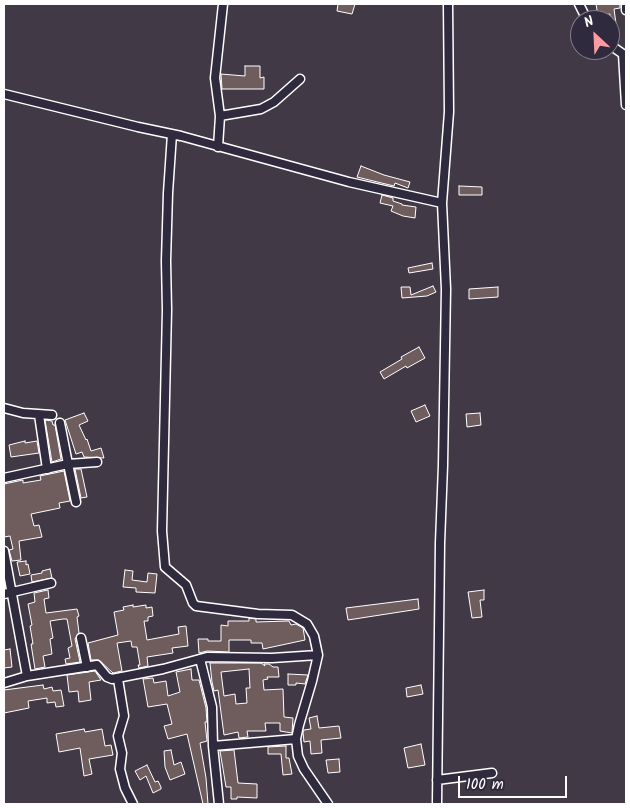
<!DOCTYPE html>
<style>
body{margin:0}
#map{position:relative;width:630px;height:808px;overflow:hidden;background:#423946;font-family:Kalam,sans-serif}
canvas{display:block}
.frame{position:absolute;inset:0;border:5px solid #fff;pointer-events:none}
.north{position:absolute;left:570px;top:10px;width:50px;height:50px;box-sizing:border-box;background:#2f2a3d;border:1px solid #827f8b;border-radius:50%;rotate:335deg;font-size:14px;font-weight:700;line-height:20px;text-align:center;color:#fff}
.north::after{content:'';display:block;margin:auto;width:18px;height:22px;background:#ff9aa2;clip-path:polygon(50% 0,100% 100%,50% 72%,0 100%)}
.scale{position:absolute;left:458px;top:776px;width:109px;height:22px;box-sizing:border-box;border:2px solid #fff;border-top:0;padding-left:6px;font-size:15px;line-height:18px;white-space:nowrap;color:#fff;-webkit-text-stroke:4px #2f2a3d;paint-order:stroke}
</style>
<div id="map">
<canvas width="630" height="808"></canvas>
<div class="frame"></div>
<div class="north">N</div>
<div class="scale">100 m</div>
</div>
<script>
const context = document.querySelector('canvas').getContext('2d');
context.lineJoin = 'round';
function fill(path, color) { context.fillStyle = color; context.fill(path, 'evenodd'); }
const poly = rows => new Path2D(rows.map(r => 'M' + r).join(''));
function strokePath(path, color, width, dash) { context.strokeStyle = color; context.lineWidth = width; context.lineCap = dash ? 'butt' : 'round'; context.setLineDash(dash || []); context.stroke(path); }
const building = poly([
 [338,4,355,4,352,14,337,11,338,4],
 [596,4,620,4,620,8,614,9,617,31,610,32,610,14,598,16,596,4],
 [245,66,260,66,260,78,264,77,264,89,222,89,221,74,245,76,245,66],
 [361,166,384,175,410,182,408,188,395,183,394,186,357,177,361,166],
 [459,186,482,187,482,195,459,195,459,186],
 [382,195,393,198,393,201,402,204,402,205,416,207,415,218,403,216,391,211,393,206,380,203,382,195],
 [432,263,433,269,409,273,408,268,432,263],
 [433,286,436,292,427,296,402,298,401,287,410,287,411,295,433,286],
 [498,287,498,297,469,299,469,289,498,287],
 [419,347,425,358,407,368,406,366,384,379,380,372,402,359,401,357,419,347],
 [425,405,430,416,416,422,411,411,425,405],
 [84,413,88,421,79,425,86,440,87,439,91,451,101,448,104,458,84,457,82,452,76,454,65,420,84,413],
 [480,413,481,425,467,427,466,414,480,413],
 [45,420,52,421,53,425,55,425,61,459,52,462,45,420],
 [25,441,25,443,37,441,39,453,11,457,9,445,25,441],
 [75,469,81,469,87,497,81,498,75,469],
 [64,471,70,501,59,503,60,508,31,514,34,526,39,525,42,537,19,541,21,560,12,561,9,550,13,549,10,536,4,537,4,484,23,480,23,483,41,480,40,476,64,471],
 [26,561,26,565,28,564,30,574,20,576,17,562,26,561],
 [50,569,52,578,32,582,31,575,42,573,42,571,50,569],
 [125,570,133,571,132,580,147,582,148,573,157,574,155,593,136,592,136,588,123,587,125,570],
 [48,590,49,598,44,599,46,613,77,609,79,616,77,617,79,633,75,639,80,662,66,664,65,659,70,658,68,648,72,646,67,619,63,619,50,621,53,638,50,639,52,654,43,656,45,667,35,669,31,644,33,644,30,626,32,625,28,604,35,602,34,593,48,590],
 [484,590,484,600,480,600,482,617,472,618,468,592,484,590],
 [418,599,419,609,348,620,346,608,418,599],
 [133,605,133,607,146,605,146,608,152,607,153,616,148,617,148,621,144,621,147,640,179,634,178,627,186,626,188,646,172,648,173,653,147,657,148,666,139,668,138,665,140,665,137,647,132,647,131,641,117,643,122,671,113,673,99,660,91,660,88,643,118,635,114,612,124,610,123,607,133,605],
 [249,618,256,619,256,622,289,621,291,625,296,624,303,628,305,640,263,649,262,643,251,643,251,640,229,640,229,652,207,651,199,653,198,639,208,639,208,641,221,641,221,625,228,626,228,621,249,621,249,618],
 [10,649,12,667,4,668,4,650,10,649],
 [210,663,261,663,265,666,264,664,269,664,273,667,278,667,279,677,267,677,268,679,263,680,264,690,283,689,284,717,293,718,292,733,280,731,280,723,265,723,266,731,247,731,248,737,239,738,238,732,224,735,218,690,214,691,212,682,210,663],
 [249,669,250,688,246,688,247,703,236,704,235,694,224,696,221,672,249,669],
 [191,669,192,680,199,680,206,708,207,722,205,722,207,741,200,743,206,778,208,804,203,804,187,734,168,739,164,726,172,724,167,704,148,707,143,679,153,678,154,683,166,681,168,696,180,692,176,672,191,669],
 [95,671,101,680,89,682,91,700,79,702,78,691,69,692,67,675,95,671],
 [288,674,308,675,305,684,296,683,296,685,288,685,288,674],
 [43,685,44,689,52,687,53,691,61,690,64,706,56,707,55,702,47,703,47,698,28,701,29,708,4,713,4,690,43,685],
 [421,685,423,694,407,697,406,688,421,685],
 [317,716,319,728,339,726,341,738,321,740,322,753,311,754,310,741,304,742,303,732,304,730,311,729,309,718,317,716],
 [84,729,85,732,102,729,105,746,111,745,113,755,89,759,92,774,84,776,80,748,59,752,56,734,84,729],
 [421,744,425,765,408,768,404,748,421,744],
 [286,746,286,758,289,758,292,774,283,775,281,754,268,754,268,747,286,746],
 [171,750,174,765,181,762,185,774,170,780,165,767,164,751,171,750],
 [234,750,238,783,257,784,257,798,237,797,237,799,231,799,231,787,226,787,220,751,234,750],
 [339,759,340,772,328,773,326,760,339,759],
 [147,765,155,782,158,781,161,787,161,789,153,793,146,776,140,780,135,771,147,765]
]);
fill(building, '#6f5c5c');
strokePath(building, '#fff', 1);
const minor = poly([
 [579,4,587,20],
 [626,4,626,10],
 [610,45,623,54,626,105],
 [4,94,138,127,181,136,349,182,442,203],
 [220,116,261,109,274,102,300,79],
 [172,134,168,193,166,261,167,310,162,531,165,567,186,585,193,603,196,606,258,614,292,615,307,624,314,636,318,655,312,681,299,725,296,739,298,756,304,769,328,804],
 [218,147,220,116,215,78,223,4],
 [4,408,23,413,52,415],
 [39,415,47,469],
 [4,478,68,464,60,423],
 [76,502,68,464,97,462],
 [4,551,27,676],
 [4,594,51,583],
 [81,638,87,667],
 [200,659,212,707,213,746,219,804],
 [118,679,124,716,118,736,122,753,120,769,125,788,133,804],
 [4,683,27,676,97,665,107,677,112,679,163,669,207,657,272,658,318,655],
 [213,746,296,739],
 [437,780,492,773],
 [437,804,440,543,443,465,446,289,442,203,449,112,448,4]
]);
strokePath(minor, '#fff', 11);
strokePath(minor, '#2f2a3d', 8);
</script>
